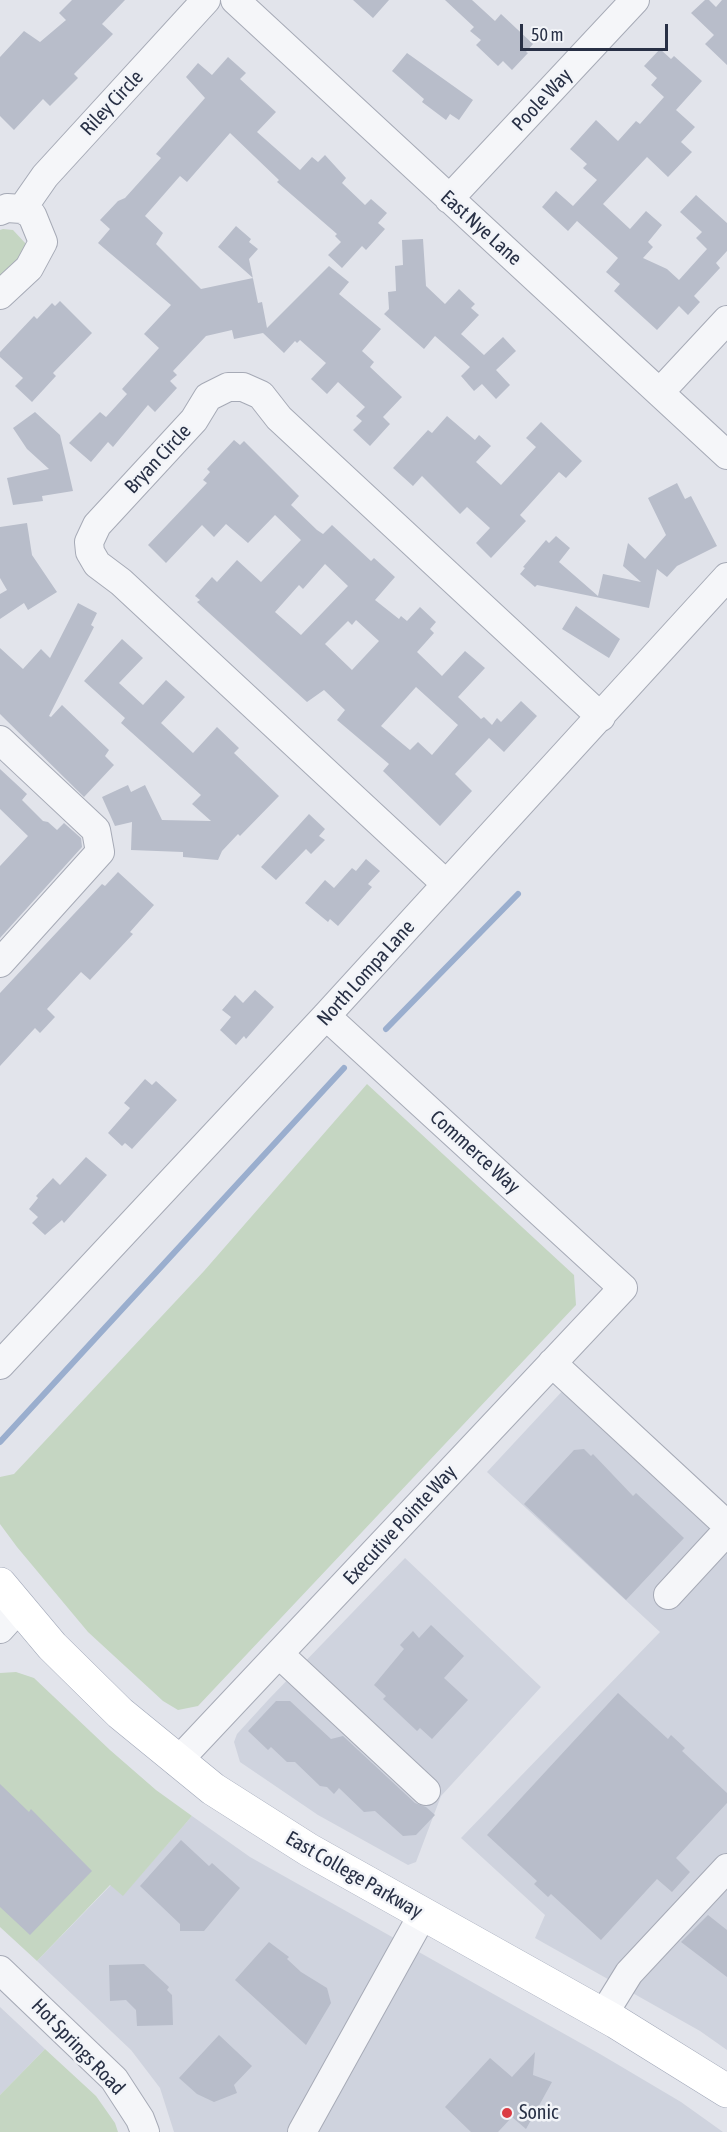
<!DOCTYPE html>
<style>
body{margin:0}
#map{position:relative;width:727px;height:2132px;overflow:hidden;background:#e2e4eb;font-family:"Asap Condensed",sans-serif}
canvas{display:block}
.scale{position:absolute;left:520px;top:24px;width:148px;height:27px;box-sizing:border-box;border:3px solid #283045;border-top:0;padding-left:8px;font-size:18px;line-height:21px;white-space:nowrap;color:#283045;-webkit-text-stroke:4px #f2f4f8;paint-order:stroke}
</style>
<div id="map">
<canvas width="727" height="2132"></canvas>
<div class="scale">50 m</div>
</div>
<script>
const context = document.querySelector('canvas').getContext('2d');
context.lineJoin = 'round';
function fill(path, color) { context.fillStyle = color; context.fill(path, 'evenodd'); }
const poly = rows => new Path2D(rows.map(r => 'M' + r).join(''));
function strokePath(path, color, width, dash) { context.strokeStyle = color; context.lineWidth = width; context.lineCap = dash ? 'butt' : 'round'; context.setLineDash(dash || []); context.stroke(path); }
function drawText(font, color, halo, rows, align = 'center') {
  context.font = font + ' "Asap Condensed",sans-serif'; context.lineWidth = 5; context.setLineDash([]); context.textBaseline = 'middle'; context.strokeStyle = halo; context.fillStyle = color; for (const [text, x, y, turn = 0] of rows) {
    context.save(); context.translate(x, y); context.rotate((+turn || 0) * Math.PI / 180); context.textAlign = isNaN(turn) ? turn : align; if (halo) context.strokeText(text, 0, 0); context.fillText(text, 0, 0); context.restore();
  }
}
fill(poly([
 [580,1372,727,1508,727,2050,700,2031,535,1938,545,1915,461,1838,660,1632,487,1472],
 [405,1558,541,1687,441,1796,416,1862,408,1865,318,1815,240,1762,234,1742,237,1734,269,1699],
 [192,1816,250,1857,600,2054,681,2102,723,2132,174,2132,160,2088,131,2050,37,1961,111,1885,123,1895],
 [0,2007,45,2049,0,2095]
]), '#cfd3de');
fill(poly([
 [3,229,13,230,27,245,0,289,0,230],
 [367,1084,574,1275,576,1305,198,1706,178,1710,163,1701,88,1632,17,1547,0,1524,0,1477,14,1474,204,1271],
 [16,1672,34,1678,110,1750,156,1790,192,1816,123,1896,110,1885,37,1961,0,1927,0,1673],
 [45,2049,96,2096,115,2123,118,2132,0,2132,0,2095]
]), '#c5d6c2');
strokePath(poly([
 [386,1029,518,894],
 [0,1442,344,1068]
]), '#9aaece', 6);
fill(poly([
 [72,0,125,0,102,24,113,34,74,74,78,78,50,106,43,99,14,130,0,116,0,57,24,31,40,42,66,20,59,13],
 [353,0,389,0,373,18],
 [445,0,472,0,495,21,501,14,533,44,526,52,528,53,512,70,503,61,498,66,476,45,481,40,470,31,474,27],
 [705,0,709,0,716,7,722,0,727,0,727,65,705,44,714,35,691,13],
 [660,49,671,59,674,56,702,81,676,110,695,127,681,142,692,152,668,177,647,157,603,204,630,229,646,211,662,225,648,242,653,247,643,258,667,269,679,280,707,249,696,238,702,232,680,212,696,195,727,223,727,251,716,263,720,268,694,296,700,302,688,315,679,306,657,330,614,291,620,284,606,272,618,258,577,221,568,231,542,207,556,191,573,206,597,180,583,168,587,164,570,149,596,120,618,141,636,121,640,124,664,97,651,85,657,78,644,66],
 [407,53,473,100,459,120,450,114,446,120,422,102,424,99,392,71],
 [228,57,246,73,240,79,276,112,257,132,300,170,312,157,318,162,325,155,346,178,342,183,365,205,371,199,387,213,378,223,385,229,366,250,362,246,342,268,328,255,341,242,335,236,337,234,277,182,279,180,230,133,187,182,180,176,145,216,163,233,156,244,201,289,253,278,218,247,236,226,251,239,249,242,258,249,249,259,258,303,262,302,267,328,329,266,349,282,339,294,381,329,362,351,374,362,370,367,402,397,383,417,390,424,370,446,353,430,362,421,356,416,365,407,338,382,327,394,311,379,326,363,300,340,297,343,295,341,284,353,263,333,234,339,232,330,206,336,173,371,177,375,170,381,177,388,155,412,148,405,113,447,108,442,91,462,69,443,100,412,106,417,127,394,122,389,159,348,144,334,171,305,98,243,110,229,100,220,118,201,125,198,161,158,156,154,205,98,186,77,198,63,212,75],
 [423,239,426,286,445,304,459,289,475,304,471,308,479,315,461,334,484,355,503,337,516,351,496,370,510,385,496,399,482,384,474,391,461,376,470,367,435,336,424,349,384,314,389,309,388,292,396,291,395,266,403,265,402,240],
 [60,301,92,333,53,373,56,376,32,402,15,386,23,378,0,357,0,352,34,316,37,319,52,303,55,306],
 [35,412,60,435,73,491,42,496,43,501,13,505,7,478,49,469,27,449,13,428],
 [447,416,475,440,479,435,491,446,476,462,501,485,536,447,526,438,541,422,582,461,566,478,559,472,520,515,526,521,491,558,476,543,490,528,467,507,460,514,422,476,413,486,393,468,428,430,432,433],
 [234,440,240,445,244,441,299,496,291,505,317,530,323,534,332,525,371,561,374,558,395,577,375,600,399,619,401,616,407,621,420,607,436,622,430,629,434,633,417,652,442,676,465,651,485,668,458,697,481,719,484,717,492,725,497,718,501,722,521,701,537,716,504,752,489,738,455,774,472,791,440,826,383,771,389,764,337,720,345,710,324,690,307,702,197,602,200,600,195,596,212,577,217,582,237,560,261,582,301,540,275,515,248,543,226,524,214,537,202,525,166,563,148,545,207,483,203,480,210,472,207,469],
 [325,564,348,586,301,635,275,612,299,585,303,589],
 [356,620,379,641,352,670,325,644,348,621,352,625],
 [416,687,458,725,432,755,418,742,410,750,381,726],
 [677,483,685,499,691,496,717,546,677,566,667,577,657,569,649,608,537,585,535,587,520,574,525,568,523,567,546,540,549,543,556,536,570,548,559,562,598,596,603,574,641,582,623,566,628,543,645,559,666,535,648,498],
 [27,523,32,555,57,592,28,610,24,603,0,619,0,594,7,590,0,578,0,527],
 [78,603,97,613,91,625,94,627,49,716,51,717,62,705,109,750,105,756,114,765,84,797,0,714,0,648,23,669,41,649,50,658],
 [576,606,620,639,609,658,562,629],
 [122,639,143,658,119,683,143,705,166,680,185,697,161,723,193,753,217,727,239,748,234,753,279,796,240,836,238,834,222,851,218,860,183,857,183,852,131,850,132,822,115,826,102,797,128,785,131,792,145,785,162,820,211,821,192,804,201,795,121,723,125,718,84,681],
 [0,769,27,794,22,800,43,821,48,822,57,830,64,823,81,838,82,847,0,938,0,866,28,836,0,809],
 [309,814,325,829,319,836,325,840,311,854,306,849,276,880,261,867],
 [366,859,380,871,368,884,372,887,338,926,330,919,328,922,305,903,325,880,334,888,352,868,356,871],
 [118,872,154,905,130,932,133,934,90,980,81,972,47,1009,55,1017,40,1033,35,1028,0,1066,0,993,102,884,105,886],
 [255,990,274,1007,246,1039,244,1036,236,1045,220,1030,231,1017,222,1010,235,995,243,1003],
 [145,1079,152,1085,156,1081,177,1100,132,1149,125,1143,122,1146,108,1133,130,1108,124,1103],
 [86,1157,107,1175,64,1223,62,1220,45,1235,32,1223,38,1217,29,1209,38,1198,36,1196,53,1178,60,1185],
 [584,1449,591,1456,593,1454,633,1496,636,1493,684,1538,626,1600,524,1504,574,1450],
 [431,1625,464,1656,444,1678,468,1700,432,1739,420,1728,417,1731,383,1699,386,1696,374,1685,404,1649,400,1645,413,1631,419,1638],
 [618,1693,668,1739,671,1735,685,1748,682,1751,727,1793,727,1803,676,1858,690,1872,672,1892,657,1879,601,1940,551,1894,548,1897,534,1884,537,1881,487,1835],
 [276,1701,290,1701,331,1739,343,1736,415,1803,426,1807,435,1815,416,1835,403,1836,375,1811,364,1812,339,1788,334,1794,327,1787,320,1786,295,1762,287,1762,271,1747,268,1750,248,1731],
 [0,1784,29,1812,31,1809,92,1871,30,1935,0,1907],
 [181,1840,209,1866,212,1863,240,1888,204,1931,180,1931,180,1924,140,1886],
 [708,1915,727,1930,727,1977,681,1942],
 [269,1942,289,1957,287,1959,301,1972,327,1988,331,2003,306,2045,235,1980],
 [144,1964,169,1987,167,1990,172,1995,173,2025,137,2026,136,2010,126,2000,110,2001,109,1965],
 [219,2035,252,2066,234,2085,237,2093,214,2102,197,2094,179,2078],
 [535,2052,533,2075,552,2082,526,2129,512,2117,498,2132,471,2132,445,2107,490,2058,512,2077]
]), '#b8bdca');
const minor = poly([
 [235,0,727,455],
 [449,199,635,0],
 [22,209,45,176,206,0],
 [0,211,7,208,22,209,32,215,43,242,29,268,0,295],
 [660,392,727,320],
 [0,740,96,830,100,852,0,963],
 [446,884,121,582,97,564,90,552,89,542,97,525,194,420,208,397,228,387,243,387,261,395,279,418,601,717],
 [552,1363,727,1525],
 [0,1365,326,1016,727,577],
 [668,1595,727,1531],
 [0,1629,19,1608],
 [279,1654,426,1791],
 [177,1762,623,1288,326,1016],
 [0,1970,114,2079,140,2119,145,2132],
 [603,2015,629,1973,727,1868],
 [302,2132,423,1914]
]);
const major = poly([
 [0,1584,52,1646,120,1713,213,1789,309,1850,616,2022,727,2091]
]);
strokePath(minor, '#a6aab6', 30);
strokePath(major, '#a0a7b8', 34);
strokePath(minor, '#f5f6f9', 28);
strokePath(major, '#fff', 33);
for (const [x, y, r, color] of [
 [507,2113,6,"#db3c44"]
]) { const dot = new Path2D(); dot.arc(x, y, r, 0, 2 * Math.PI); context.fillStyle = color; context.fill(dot); strokePath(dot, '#f2f4f8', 2); }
drawText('20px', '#283045', '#f2f4f8', [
 ["Poole Way",542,100,-47],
 ["Riley Circle",112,103,-47],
 ["East Nye Lane",481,228,42],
 ["Bryan Circle",158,459,-47],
 ["North Lompa Lane",366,973,-48],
 ["Commerce Way",475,1152,42],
 ["Executive Pointe Way",400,1525,-47],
 ["East College Parkway",354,1875,30],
 ["Hot Springs Road",78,2047,46]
]);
drawText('20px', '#283045', '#f2f4f8', [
 ["Sonic",519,2113]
], 'left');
</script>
